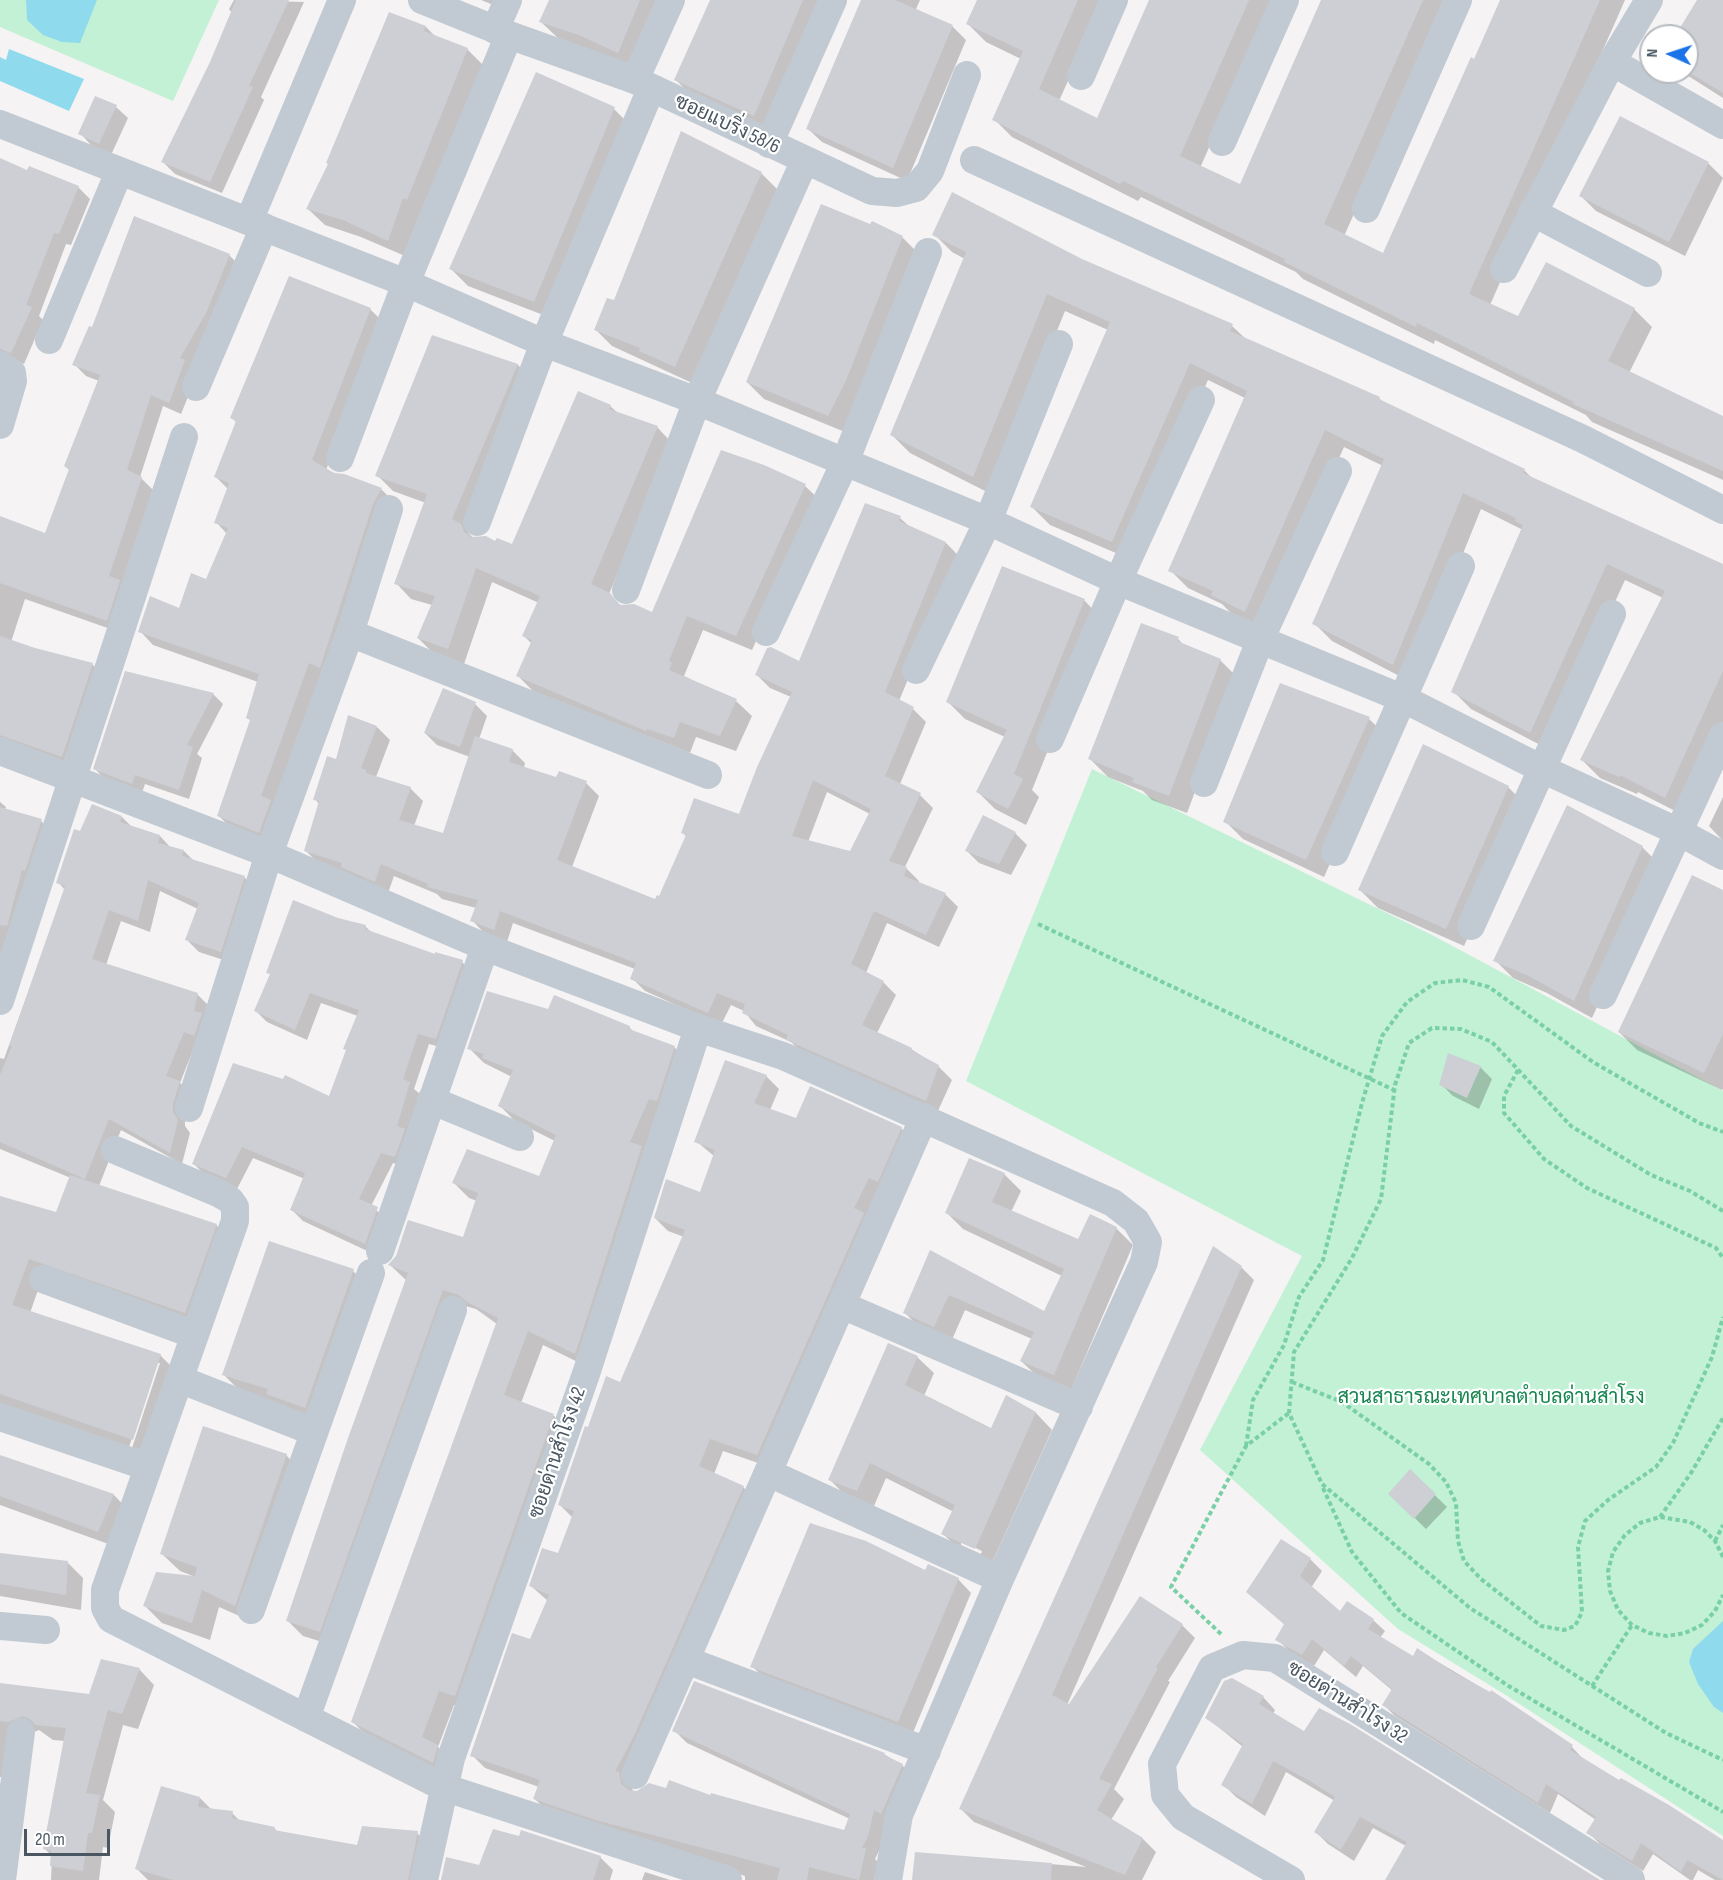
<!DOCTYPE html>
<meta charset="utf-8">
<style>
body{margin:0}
#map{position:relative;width:1723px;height:1880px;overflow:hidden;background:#f5f3f3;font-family:"Sofia Sans Condensed",sans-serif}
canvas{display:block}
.north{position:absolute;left:1639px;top:24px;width:60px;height:60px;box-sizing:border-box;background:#fff;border:2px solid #b7bbc0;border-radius:50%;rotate:273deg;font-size:16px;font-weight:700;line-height:24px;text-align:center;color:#4a5661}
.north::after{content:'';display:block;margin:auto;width:21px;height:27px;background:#1a73e8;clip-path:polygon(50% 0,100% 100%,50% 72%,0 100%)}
.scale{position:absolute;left:24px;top:1829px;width:86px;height:27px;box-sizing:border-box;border:3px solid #4a5661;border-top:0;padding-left:8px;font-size:18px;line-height:21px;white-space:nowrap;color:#4a5661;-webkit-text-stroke:4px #fff;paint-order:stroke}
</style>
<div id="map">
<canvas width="1723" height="1880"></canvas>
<div class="north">N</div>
<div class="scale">20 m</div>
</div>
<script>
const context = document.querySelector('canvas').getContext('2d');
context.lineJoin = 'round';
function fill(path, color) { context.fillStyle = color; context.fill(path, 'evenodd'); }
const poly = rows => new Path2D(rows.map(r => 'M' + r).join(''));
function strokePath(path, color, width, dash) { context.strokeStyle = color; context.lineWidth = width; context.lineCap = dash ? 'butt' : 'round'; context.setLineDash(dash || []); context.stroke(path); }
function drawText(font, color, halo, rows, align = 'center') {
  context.font = font + ' "Sofia Sans Condensed",Sarabun,sans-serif'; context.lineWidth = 4.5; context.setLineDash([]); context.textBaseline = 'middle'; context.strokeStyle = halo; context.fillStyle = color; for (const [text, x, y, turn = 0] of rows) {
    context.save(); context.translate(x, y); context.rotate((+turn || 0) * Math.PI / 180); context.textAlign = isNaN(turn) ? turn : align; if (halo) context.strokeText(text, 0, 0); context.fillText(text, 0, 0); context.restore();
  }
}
fill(poly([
 [0,0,219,0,173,101,0,27],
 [1092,769,1432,935,1723,1091,1723,1836,1504,1694,1398,1629,1200,1450,1302,1256,966,1081]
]), '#c3f1d5');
fill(poly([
 [26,0,97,0,80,43,62,42,43,35,27,20],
 [9,49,84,79,69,111,0,81,0,57,6,60],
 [1723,1621,1723,1713,1714,1707,1698,1684,1689,1662,1693,1649]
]), '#90daee');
fill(poly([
 [234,0,304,2,261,97,264,100,222,193,175,174,163,162,211,63,232,13,229,9],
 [481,0,510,0,506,10],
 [550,0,665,0,636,69,559,39,541,22],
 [711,0,828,0,772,133,694,98,676,80],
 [863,0,920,0,916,9,952,26,966,40,907,181,822,142,808,129],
 [979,0,1104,0,1059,101,1097,120,1151,0,1274,0,1200,168,1241,186,1325,0,1451,0,1344,236,1384,255,1502,0,1625,0,1490,305,1518,318,1634,309,1652,327,1629,373,1723,417,1723,480,1592,422,1586,415,1435,340,1434,344,1303,279,1296,272,1141,197,1138,201,1012,137,994,119,1021,59,986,42,968,24],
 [1699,0,1723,0,1723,98,1682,72,1687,72,1687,36,1676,36],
 [390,14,426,27,435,36,467,49,484,66,405,256,361,237,325,225,308,209,330,165],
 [116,107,128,118,111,155,91,145,80,133],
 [614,109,631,126,551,318,468,286,451,269],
 [1621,118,1709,164,1723,178,1685,256,1596,211,1581,196],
 [0,159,28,172,78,187,90,199,71,245,66,244,39,316,43,320,24,364,6,356,0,365],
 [761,173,778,190,692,383,612,346,595,329,614,302],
 [873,223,903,238,920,255,845,432,764,399,747,382],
 [934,234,1081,261,1232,326,1247,340,1379,398,1385,404,1524,470,1532,478,1723,566,1723,728,1683,815,1638,792,1637,794,1600,778,1582,760,1663,598,1625,580,1548,749,1471,709,1453,691,1523,530,1481,509,1411,682,1332,641,1314,623,1383,466,1344,447,1263,629,1231,613,1222,604,1188,588,1170,570,1245,398,1208,380,1130,559,1050,525,1032,507,1108,330,1065,311,991,494,910,453,892,435,965,259,952,252],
 [229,255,241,267,181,414,163,406,140,477,153,490,119,632,25,599,11,642,92,664,104,676,74,768,0,742,0,518,46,535,70,471,65,466,99,381,86,376,74,364,92,329],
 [370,309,384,323,326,470,382,490,395,503,273,845,232,829,219,816,251,721,247,717,258,682,153,645,140,631,180,610,207,581,227,534,216,522,228,489,216,477,237,423,232,418],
 [432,337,518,365,533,381,468,533,474,538,513,546,610,406,618,413,657,427,672,443,609,594,622,607,653,614,764,467,805,486,821,501,752,650,703,630,684,676,736,701,752,716,736,751,696,737,690,753,533,691,517,675,532,644,524,636,539,603,492,582,464,664,434,654,418,638,432,605,411,599,396,583,426,503,393,491,377,475],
 [866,505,900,518,911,528,946,543,959,556,899,701,913,709,926,722,900,784,920,795,933,808,905,867,919,881,918,884,945,894,958,907,939,947,887,923,866,973,883,982,896,995,877,1033,911,1049,939,1067,952,1080,937,1113,801,1052,791,1042,756,1026,744,1011,731,1005,721,1025,645,991,632,978,635,969,513,923,507,942,485,934,472,920,476,908,442,899,437,894,394,876,388,893,319,864,306,851,319,804,315,799,337,761,377,727,390,740,376,777,410,788,423,801,414,826,444,834,470,757,437,745,425,733,475,704,487,716,479,739,512,750,525,763,524,768,557,779,586,783,599,796,572,867,656,900,660,898,687,837,682,832,740,816,791,697,770,688,757,675,800,663],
 [827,792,870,814,851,853,808,842],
 [1084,600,1101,618,1032,790,1039,797,1026,825,995,809,978,792,1005,737,965,719,947,701],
 [1178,639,1185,646,1220,660,1238,678,1187,813,1152,800,1143,791,1108,777,1090,759],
 [213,694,223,704,197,754,202,758,189,799,145,784,142,793,105,779,95,769],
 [1369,719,1387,736,1324,877,1243,839,1225,821],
 [1508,787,1526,805,1464,946,1378,908,1360,890],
 [1723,797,1723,841,1709,826],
 [0,802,6,807,5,810,41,821,53,833,0,971],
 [122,817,132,827,160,836,171,848,184,851,194,861,244,877,256,889,233,963,199,952,187,940,198,909,160,891,150,932,121,921,106,965,197,994,210,1007,180,1083,192,1094,185,1116,185,1126,190,1133,182,1164,121,1130,99,1186,216,1225,231,1240,201,1327,44,1273,30,1313,160,1355,176,1371,148,1455,0,1421,0,1198,57,1214,71,1178,0,1149,0,1058,4,1059,65,890,58,882,81,832],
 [157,1363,160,1363,132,1448,129,1447],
 [1015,833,1027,845,1011,875,979,863,967,851],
 [1642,847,1660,865,1592,1018,1547,993,1513,978,1495,960],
 [1723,892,1723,1089,1722,1090,1637,1050,1619,1032],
 [338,919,365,926,373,934,435,956,462,962,473,973,447,1049,429,1044,414,1089,420,1094,406,1167,393,1163,371,1206,388,1220,376,1255,303,1221,292,1210,305,1179,253,1158,237,1189,205,1175,194,1164,330,1098,358,1016,321,1003,307,1040,267,1022,256,1011,271,975,268,972],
 [549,1011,629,1027,634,1032,674,1047,689,1062,590,1368,543,1345,521,1403,554,1416,569,1431,470,1710,454,1705,438,1747,452,1761,448,1777,368,1737,353,1722,497,1324,476,1309,458,1304,335,1646,303,1636,288,1621,407,1281,390,1265,464,1239,477,1201,469,1198,454,1183,540,1178,555,1141,515,1121,500,1106,512,1077,484,1063,469,1048],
 [1480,1067,1492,1079,1479,1109,1453,1096,1441,1084],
 [766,1076,779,1089,770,1110,797,1120,901,1128,914,1141,770,1467,723,1451,714,1474,743,1487,756,1500,632,1787,633,1792,711,1797,845,1832,850,1819,687,1743,674,1730,695,1683,884,1754,902,1765,915,1778,875,1859,878,1862,874,1880,745,1880,745,1876,548,1812,535,1799,539,1787,485,1768,472,1755,531,1640,548,1601,531,1586,559,1555,573,1518,559,1504,589,1429,621,1384,684,1237,668,1231,655,1218,701,1194,714,1156,696,1141],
 [970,1160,1004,1174,1021,1191,1011,1212,1079,1241,1116,1228,1133,1245,1071,1390,1038,1377,1021,1361,1032,1339,965,1310,951,1342,921,1329,905,1313,931,1252,1044,1313,1062,1276,963,1229,947,1213],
 [1241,1267,1254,1280,1067,1705,1069,1706,1182,1625,1195,1638,1168,1681,1170,1682,1114,1789,1124,1799,1111,1820,1143,1839,1156,1852,1142,1880,913,1880,917,1853,1086,1867,974,1822,961,1809],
 [353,1271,371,1289,323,1425,242,1393,224,1375],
 [917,1357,934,1373,924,1396,992,1430,1007,1397,1036,1413,1052,1430,991,1565,960,1550,943,1534,954,1512,886,1478,874,1506,846,1496,830,1480],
 [961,1541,982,1551,981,1554,961,1545],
 [286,1455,303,1473,253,1622,219,1607,210,1640,162,1623,145,1606,193,1576,180,1571,162,1554],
 [0,1456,114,1495,129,1511,114,1546,0,1505],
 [1410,1471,1447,1507,1426,1529,1390,1494],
 [1282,1541,1310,1559,1322,1571,1311,1588,1340,1613,1373,1620,1385,1631,1380,1638,1413,1658,1418,1650,1531,1717,1572,1747,1583,1759,1723,1842,1723,1880,1715,1880,1698,1870,1693,1880,1690,1880,1653,1854,1643,1871,1600,1844,1588,1832,1596,1820,1558,1794,1550,1813,1395,1716,1384,1705,1393,1691,1363,1666,1356,1677,1324,1650,1314,1666,1289,1651,1277,1639,1285,1625,1248,1592],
 [0,1554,67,1562,83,1578,81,1610,0,1596],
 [925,1572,958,1579,971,1593,912,1735,766,1680,752,1666],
 [139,1669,154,1685,138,1729,123,1725,103,1800,115,1812,108,1848,103,1847,99,1880,51,1880,52,1856,45,1849,65,1741,53,1740,39,1730,22,1737,16,1778,0,1777,0,1684,90,1696],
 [1263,1697,1275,1710,1273,1714,1304,1733,1597,1880,1395,1880,1406,1846,1373,1828,1354,1861,1328,1844,1316,1832,1335,1801,1286,1772,1265,1816,1236,1797,1223,1784,1243,1747,1207,1718],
 [200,1798,212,1810,232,1813,241,1822,274,1828,279,1833,358,1846,417,1833,430,1846,424,1880,148,1880,137,1869],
 [600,1857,613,1870,610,1880,441,1880,480,1867],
 [645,1872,670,1880,642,1880]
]), '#0003');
fill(poly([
 [236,0,289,0,249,86,253,87,210,182,161,162,210,62],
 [549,0,640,0,618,53,579,35,539,22],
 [710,0,803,0,754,116,674,80],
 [861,0,895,0,953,25,893,168,806,129],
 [977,0,1078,0,1039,89,1097,118,1149,0,1249,0,1180,156,1240,184,1321,0,1423,0,1324,224,1383,253,1471,57,1474,59,1500,0,1600,0,1469,294,1518,316,1546,262,1635,308,1608,361,1723,416,1723,471,1573,404,1574,402,1417,323,1416,327,1284,262,1285,259,1123,181,1120,184,992,120,1023,51,966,24],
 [1697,0,1723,0,1723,93,1687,71,1687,36,1675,36],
 [389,12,426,26,424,31,468,48,407,200,403,198,388,241,343,220,306,209,328,164,326,163],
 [536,72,615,107,534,302,449,269],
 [95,96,117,105,99,144,78,134],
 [1620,116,1709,162,1669,242,1579,196],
 [681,131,762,172,675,367,639,351,640,348,594,330,607,298,614,300],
 [0,158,27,170,29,166,79,186,59,234,54,233,26,305,32,307,11,353,0,349],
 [952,192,1082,259,1233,324,1230,331,1380,397,1379,399,1525,469,1523,473,1723,564,1723,671,1665,798,1620,775,1619,777,1580,760,1665,591,1607,564,1530,733,1451,692,1523,525,1515,521,1516,518,1463,493,1393,665,1312,624,1384,459,1325,430,1245,612,1211,595,1213,591,1168,571,1247,391,1190,363,1112,542,1030,507,1110,322,1047,294,973,477,890,435,966,252,932,235],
 [821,204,870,224,872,221,903,236,847,378,828,416,746,382],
 [134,216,230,254,206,313,180,358,185,360,169,403,151,395,127,470,142,477,109,576,120,580,107,621,0,583,0,516,45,533,69,469,64,466,100,375,72,365,89,326,92,327],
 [289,276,371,308,312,460,334,473,344,474,382,488,373,504,320,668,309,663,261,796,271,800,259,833,217,816,250,720,246,718,259,674,138,632,150,596,179,608,191,573,206,579,228,528,214,523,229,483,214,477,236,421,230,418],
 [432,335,518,364,452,519,461,524,464,532,471,537,486,536,495,541,497,538,512,544,578,391,611,405,609,409,658,426,591,584,610,593,620,605,634,604,652,612,721,450,764,465,806,484,736,636,687,616,669,661,672,663,669,670,737,699,720,736,680,722,674,738,647,729,646,731,516,676,532,640,522,636,540,596,476,568,448,649,417,638,435,596,394,584,427,494,375,476],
 [865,503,901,516,899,521,946,542,885,692,914,707,885,776,921,793,889,861,907,867,904,876,946,893,926,935,874,911,851,964,884,981,862,1025,912,1048,911,1050,939,1065,926,1101,786,1040,788,1035,742,1013,745,1004,717,993,708,1013,630,979,636,963,500,911,494,930,470,921,478,900,427,887,428,884,381,864,375,882,341,867,342,863,304,851,319,801,313,800,327,756,336,759,348,715,377,726,361,768,366,770,366,773,411,787,399,820,443,833,475,736,513,749,509,762,556,777,559,771,587,781,557,860,655,899,657,895,659,896,686,835,681,833,694,798,739,814,757,767,792,692,755,675,767,648,771,647,799,661],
 [813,780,871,809,850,851,792,836],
 [1002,566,1085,599,1014,774,1023,779,1008,809,976,792,1007,730,946,702],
 [1141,623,1179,637,1177,641,1221,659,1169,796,1132,782,1134,778,1088,759],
 [0,636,35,648,93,663,62,757,0,735],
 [125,671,214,693,187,745,193,747,179,790,135,775,132,784,93,769],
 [1280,683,1370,717,1306,860,1223,822],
 [443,688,476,702,460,747,424,733],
 [1423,744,1509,786,1446,929,1358,890],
 [92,804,122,816,120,822,160,835,158,843,184,850,182,856,245,876,221,952,185,940,199,903,148,880,138,921,109,910,92,959,198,993,194,1011,202,1013,194,1036,184,1032,166,1076,180,1081,173,1104,173,1112,178,1120,170,1153,109,1119,85,1179,0,1142,0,1075,12,1046,9,1046,65,886,56,883,74,829,80,831],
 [1567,805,1643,846,1574,1001,1527,975,1493,961],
 [0,807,42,819,25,871,22,870,7,926,0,925],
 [983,815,1016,832,999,864,965,851],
 [1692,875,1723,890,1723,1034,1704,1073,1618,1032],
 [293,900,338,918,366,925,365,929,435,954,435,952,463,960,436,1039,418,1034,403,1079,410,1082,397,1126,405,1129,395,1157,381,1153,359,1199,378,1207,365,1244,290,1210,305,1173,242,1147,226,1178,192,1164,233,1063,283,1079,285,1075,329,1096,346,1050,343,1049,359,1010,310,993,295,1030,254,1011,270,974,266,973],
 [487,991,548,1009,554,995,630,1026,629,1029,675,1046,657,1101,649,1099,630,1142,642,1146,575,1354,528,1331,504,1395,554,1414,455,1696,439,1691,422,1737,438,1745,433,1763,351,1722,498,1318,467,1302,459,1295,443,1290,320,1632,286,1621,348,1438,408,1273,388,1265,396,1256,408,1220,463,1237,478,1193,452,1183,467,1149,539,1176,556,1135,498,1106,513,1070,482,1058,484,1054,467,1049],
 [1448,1053,1481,1066,1467,1098,1439,1085],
 [725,1060,767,1075,754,1103,796,1118,810,1086,902,1127,878,1182,869,1178,854,1208,864,1213,757,1455,710,1439,699,1466,744,1486,633,1738,615,1771,619,1772,621,1784,629,1790,637,1791,649,1783,666,1788,669,1780,710,1795,711,1793,844,1830,850,1814,672,1731,694,1681,885,1753,884,1755,903,1764,881,1814,874,1810,868,1836,862,1848,866,1848,859,1880,809,1867,807,1880,777,1880,780,1868,599,1821,533,1799,540,1780,470,1756,512,1633,530,1639,549,1595,529,1586,542,1548,558,1553,574,1511,558,1505,585,1426,588,1427,606,1376,620,1382,685,1230,654,1218,666,1179,700,1192,715,1150,694,1142],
 [969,1158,1005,1173,992,1202,1078,1239,1090,1214,1117,1227,1054,1375,1020,1361,1034,1332,949,1295,934,1327,903,1313,930,1250,1044,1311,1064,1269,945,1213],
 [70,1175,217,1224,185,1313,29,1259,12,1305,161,1354,133,1440,0,1394,0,1196,56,1212],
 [269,1241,354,1269,305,1408,266,1394,268,1389,222,1375],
 [1213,1246,1242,1266,1052,1695,1069,1704,1140,1596,1183,1624,1156,1667,1158,1668,1099,1779,1112,1784,1097,1810,1143,1838,1125,1875,959,1809],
 [888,1343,918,1356,905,1385,991,1428,1006,1395,1036,1412,975,1549,941,1534,955,1505,870,1463,857,1491,828,1480],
 [203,1426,287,1454,235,1606,202,1590,192,1623,143,1606,156,1572,195,1576,197,1567,160,1554],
 [0,1455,114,1494,98,1532,0,1496],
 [1410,1469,1436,1494,1414,1519,1388,1494],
 [810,1523,866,1541,925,1570,928,1564,959,1578,898,1722,750,1667],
 [1281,1539,1311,1558,1300,1576,1340,1611,1347,1601,1374,1619,1368,1629,1413,1656,1417,1648,1453,1672,1490,1692,1491,1690,1573,1745,1570,1750,1619,1780,1621,1778,1669,1805,1723,1840,1723,1880,1687,1860,1681,1872,1641,1843,1632,1861,1586,1833,1596,1817,1546,1784,1538,1803,1382,1705,1392,1689,1351,1656,1344,1666,1312,1639,1302,1655,1275,1640,1284,1624,1246,1592],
 [0,1553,68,1561,66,1595,0,1584],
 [101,1659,140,1668,122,1714,108,1710,94,1761,86,1793,100,1795,92,1833,88,1833,83,1871,50,1866,51,1851,43,1849,66,1728,36,1725,30,1719,23,1716,8,1722,0,1721,0,1683,89,1694],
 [1232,1678,1264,1696,1259,1704,1304,1731,1319,1708,1350,1724,1600,1880,1385,1880,1407,1842,1360,1817,1341,1850,1314,1832,1335,1797,1310,1781,1273,1761,1252,1804,1221,1785,1243,1744,1205,1718,1224,1681],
 [161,1786,200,1797,198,1807,233,1811,232,1818,275,1827,274,1830,357,1845,362,1826,418,1831,408,1880,173,1880,135,1869],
 [493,1829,519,1836,521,1830,601,1856,593,1880,441,1880,446,1857,479,1865],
 [915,1852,1052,1863,1051,1880,912,1880]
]), '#cdcfd5');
strokePath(poly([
 [1038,924,1394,1090],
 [1518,1070,1504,1096,1504,1113,1544,1159,1587,1188,1716,1248,1723,1258],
 [1723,1211,1690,1191,1651,1175,1571,1126,1492,1042,1461,1029,1432,1028,1409,1043,1395,1085,1381,1199,1352,1258,1294,1352,1289,1413,1322,1484,1470,1608,1666,1733,1723,1760],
 [1292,1382,1342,1402,1429,1464,1446,1482,1456,1503,1458,1541,1464,1561,1481,1579,1541,1626,1564,1630,1575,1626,1582,1612,1578,1547,1585,1521,1608,1500,1656,1467,1673,1443,1712,1357,1723,1317],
 [1246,1446,1253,1400,1284,1345,1299,1297,1323,1260,1362,1103,1382,1036,1407,1002,1435,983,1462,980,1489,987,1593,1062,1699,1123,1723,1132],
 [1323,1488,1352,1552,1401,1613,1507,1685,1723,1812],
 [1660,1517,1691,1473,1723,1418],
 [1715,1541,1723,1525],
 [1723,1557,1715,1541,1704,1530,1690,1522,1660,1517,1640,1523,1625,1535,1613,1552,1608,1571,1610,1591,1618,1610,1632,1625,1649,1633,1667,1636,1685,1633,1702,1625,1715,1611,1723,1595],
 [1221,1634,1171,1587,1246,1446,1289,1413],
 [1592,1686,1632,1625]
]), '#7ad0a6', 4, [4.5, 3]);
strokePath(poly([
 [422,0,509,35,635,80,872,191,897,193,916,188,930,171,967,75],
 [495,30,508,0],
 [1612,62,1723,125],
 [1081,76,1114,0],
 [635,80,671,0],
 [0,124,406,283,544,343,697,401,988,521,1118,581,1404,699,1542,769,1679,832,1723,856],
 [1222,142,1285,0],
 [769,144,833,0],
 [974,160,1583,439,1723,510],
 [1366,209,1458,0],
 [1532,212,1648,273],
 [249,221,342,0],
 [1504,269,1612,62,1649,0],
 [49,340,119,172],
 [0,365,12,373,13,381,0,425],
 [196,387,264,227],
 [340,458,406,283,509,35],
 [477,522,544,343,651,89],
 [626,590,697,401,804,162],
 [766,632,845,462,928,252],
 [350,633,708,775],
 [916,670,988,521,1059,344],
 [1050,739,1118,581,1201,400],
 [0,751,269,854,485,947,698,1028,783,1056,1113,1203,1136,1221,1148,1242,1144,1262,1000,1579,899,1815,888,1880],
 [1204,783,1261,638,1338,471],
 [1335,852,1461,566],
 [1471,926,1612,614],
 [1603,995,1723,736],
 [0,1001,184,437],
 [431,1100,520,1137],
 [189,1108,269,854,350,633,389,509],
 [115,1150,218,1193,230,1200,235,1207,235,1221,105,1590,105,1608,111,1619,443,1787,728,1880],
 [380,1251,485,947],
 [43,1279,195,1335],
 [844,1306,1079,1407],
 [179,1379,314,1432],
 [0,1417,148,1467],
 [769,1473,1000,1579],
 [251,1610,371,1273],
 [0,1626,46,1630],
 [686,1660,927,1751],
 [306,1718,453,1310],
 [635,1775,924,1117],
 [2,1880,21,1732],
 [424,1880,451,1758,586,1374,698,1028],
 [1291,1880,1183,1817,1165,1795,1162,1764,1212,1668,1243,1655,1275,1658,1631,1880]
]), '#c1cad2', 28);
drawText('20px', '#4a5661', '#fff', [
 ["ซอยแบริ่ง 58/6",727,125,25],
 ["ซอยด่านสำโรง 42",558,1453,-71],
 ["ซอยด่านสำโรง 32",1347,1703,32]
]);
drawText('20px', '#17864f', '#fff', [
 ["สวนสาธารณะเทศบาลตำบลด่านสำโรง",1491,1398]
]);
</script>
